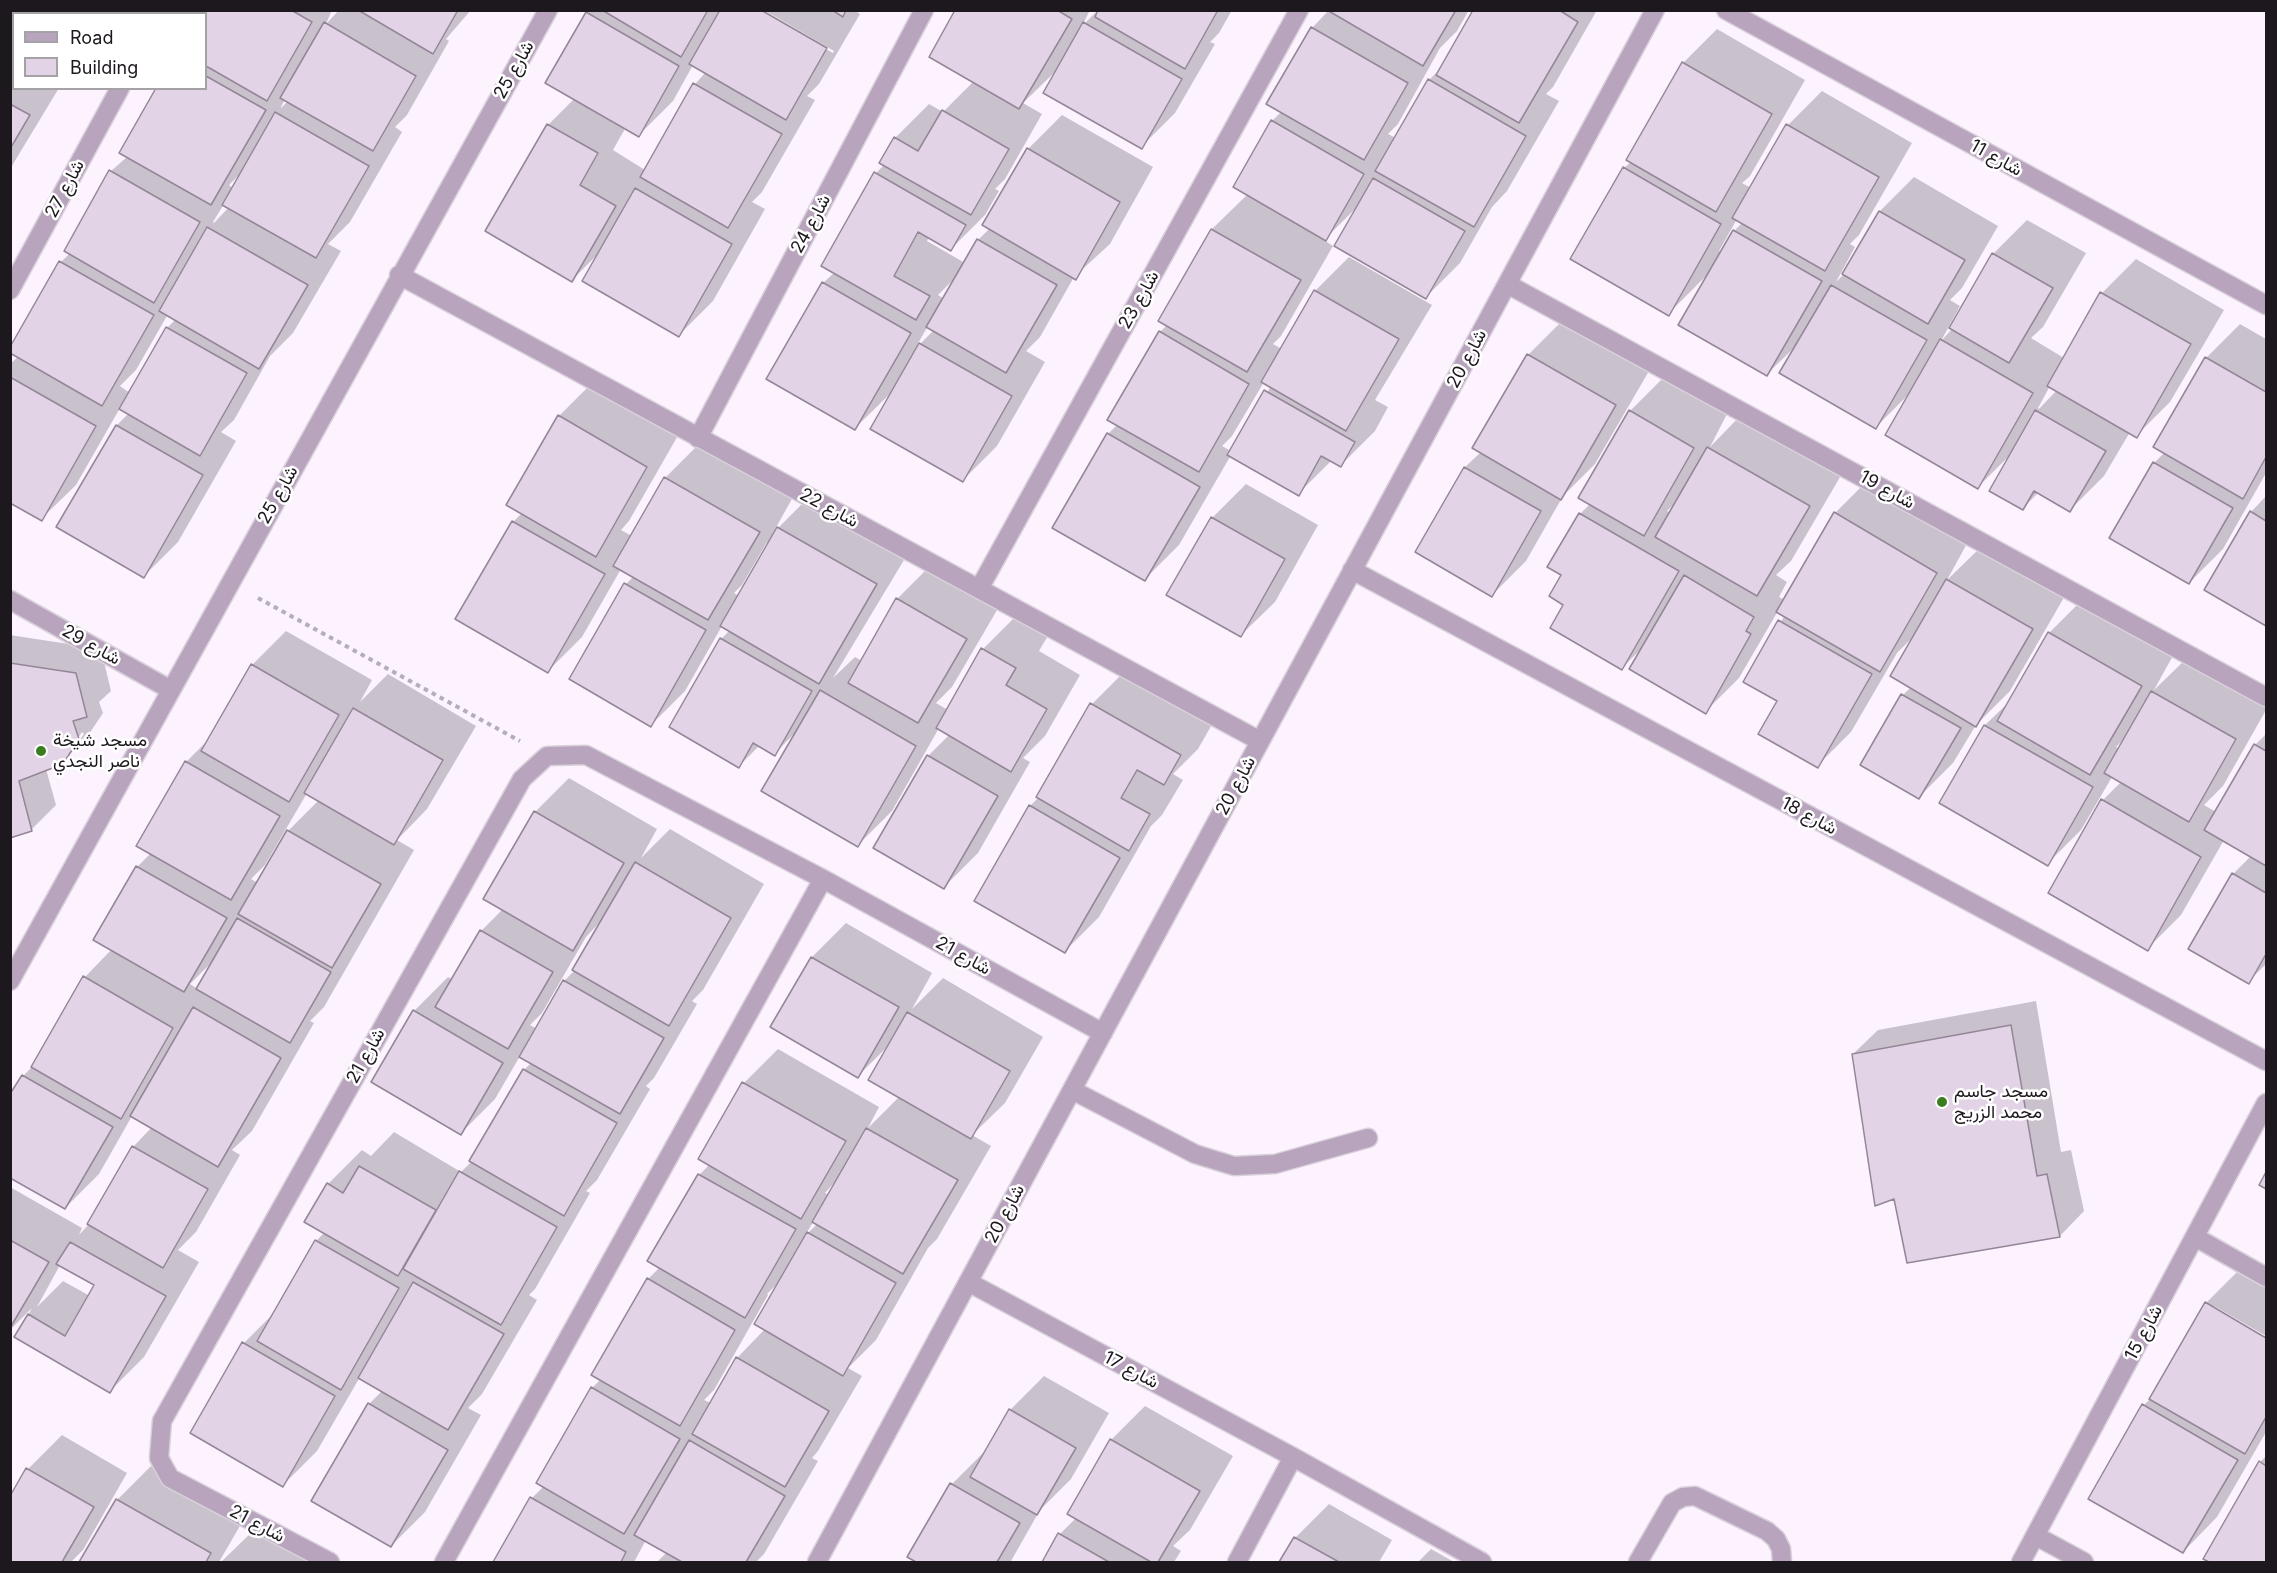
<!DOCTYPE html>
<meta charset="utf-8">
<style>
body{margin:0}
#map{position:relative;width:2277px;height:1573px;overflow:hidden;background:#fcf3ff;font-family:Inter,sans-serif}
canvas{display:block}
.frame{position:absolute;inset:0;border:12px solid #1d171e;pointer-events:none}
.legend{position:absolute;left:12px;top:12px;width:195px;height:78px;box-sizing:border-box;background:#fff;border:2px solid #a5a2a5;margin:0;padding:8px 10px;list-style:none;font-size:18px;color:#1d171e}
.legend li{display:flex;align-items:center;gap:12px;height:30px}
.legend b{width:30px;border:2px solid #a5a2a5}
</style>
<div id="map">
<canvas width="2277" height="1573"></canvas>
<div class="frame"></div>
<ul class="legend">
<li><b style="height:8px;background:#b8a4bd"></b>Road</li>
<li><b style="height:16px;background:#e2d3e6"></b>Building</li>
</ul>
</div>
<script>
const context = document.querySelector('canvas').getContext('2d');
context.lineJoin = 'round';
function fill(path, color) { context.fillStyle = color; context.fill(path, 'evenodd'); }
const poly = rows => new Path2D(rows.map(r => 'M' + r).join(''));
function strokePath(path, color, width, dash) { context.strokeStyle = color; context.lineWidth = width; context.lineCap = dash ? 'butt' : 'round'; context.setLineDash(dash || []); context.stroke(path); }
function drawText(font, color, halo, rows, align = 'center') {
  context.font = font + ' Inter,Vazirmatn,sans-serif'; context.lineWidth = 5; context.setLineDash([]); context.textBaseline = 'middle'; context.strokeStyle = halo; context.fillStyle = color; for (const [text, x, y, turn = 0] of rows) {
    context.save(); context.translate(x, y); context.rotate((+turn || 0) * Math.PI / 180); context.textAlign = isNaN(turn) ? turn : align; if (halo) context.strokeText(text, 0, 0); context.fillText(text, 0, 0); context.restore();
  }
}
fill(poly([
 [10,10,91,10,89,14,14,14,14,88,59,88,10,169],
 [196,10,332,10,326,24,339,10,471,10,446,39,449,41,407,115,395,127,402,132,350,222,328,244,341,251,293,333,270,356,234,420,221,432,236,441,178,542,144,576,117,425,129,413,120,408,76,485,41,519,10,501,10,364,19,356,61,262,70,253,111,171,206,88,206,14],
 [285,99,288,101,281,108,281,107],
 [241,173,233,188,229,185],
 [224,204,229,207,214,223,213,222],
 [168,314,176,319,167,328,130,393,120,386,136,370],
 [590,10,758,10,833,53,834,51,764,10,854,10,860,14,819,84,807,96,815,100,762,192,752,202,765,209,713,301,679,335,597,255,572,280,548,125,575,98,547,82],
 [693,65,706,72,695,84,645,170,613,150,626,127,639,135,673,101],
 [957,10,1090,10,1082,26,1098,10,1232,10,1219,33,1210,42,1215,44,1175,113,1141,147,1057,70,1023,103,1042,114,1005,179,995,189,999,191,985,215,951,249,929,237,927,241,965,263,978,240,990,228,1028,149,1062,115,1153,167,1110,244,1074,277,1040,337,1026,351,1045,362,997,446,963,480,892,392,855,428,768,378,823,283,835,272,876,173,885,164,895,138,929,104,943,112,974,81],
 [953,280,944,299,938,295],
 [928,326,934,330,918,346,917,345],
 [1329,10,1469,10,1457,31,1440,48,1398,124,1388,134,1396,138,1429,80,1442,67,1475,10,1597,10,1553,87,1546,94,1559,101,1507,191,1492,207,1460,263,1426,297,1356,208,1324,240,1333,246,1281,336,1273,344,1282,349,1315,291,1349,257,1432,305,1375,400,1388,407,1375,431,1341,465,1332,460,1298,494,1231,455,1179,545,1145,579,1108,434,1118,424,1160,332,1168,324,1160,320,1212,229,1248,194,1235,186,1272,121,1282,111,1312,28],
 [1264,382,1271,386,1231,451,1222,446,1232,436],
 [1717,29,1805,80,1750,176,1742,183,1751,188,1788,125,1822,91,1912,143,1859,235,1850,244,1855,247,1836,282,1844,274,1880,211,1914,177,1998,226,1962,288,1950,300,1960,306,1941,341,1953,328,1993,254,2027,220,2086,253,2043,327,2031,338,2064,358,2102,293,2136,259,2224,310,2170,402,2136,436,2130,432,2104,476,2070,510,2039,492,2022,509,2010,455,1978,487,1910,393,1876,427,1797,345,1767,374,1707,275,1668,314,1624,168,1632,161,1683,63],
 [1737,219,1743,222,1734,231,1722,252,1719,251],
 [2050,386,2057,390,2039,409,2038,408],
 [1562,321,1649,371,1595,464,1563,496,1526,561,1492,595,1417,551,1465,467,1481,452,1528,355],
 [2240,324,2266,339,2266,473,2223,549,2189,583,2154,463,2165,452,2206,358],
 [1664,377,1727,414,1710,447,1742,414,1843,472,1791,561,1776,575,1787,582,1779,597,1785,600,1835,513,1869,479,1970,538,1947,580,1982,546,2066,594,2010,691,1976,725,1953,763,1919,797,1862,764,1903,695,1911,687,1914,636,1897,653,1851,732,1817,766,1779,700,1745,681,1785,615,1778,611,1739,678,1705,712,1643,647,1622,668,1565,605,1563,575,1580,514,1591,503,1630,411],
 [1676,502,1671,513,1667,511],
 [593,382,680,432,629,521,621,530,632,536,665,478,699,444,793,497,773,533,812,494,910,550,833,678,855,657,862,661,897,599,931,565,1000,605,952,687,936,703,948,710,983,649,1017,615,1049,634,1039,651,1080,675,1045,736,1023,758,1030,762,978,853,944,887,928,756,950,734,939,728,892,811,858,845,796,732,774,754,760,745,739,766,721,639,730,630,722,626,685,691,651,725,626,584,634,576,621,569,582,637,548,671,457,619,513,522,522,513,559,416],
 [767,542,769,544,739,596,734,593,742,585],
 [1246,484,1318,525,1275,602,1240,636,1168,594,1212,518],
 [2266,496,2266,624,2207,590,2251,512],
 [2083,599,2175,652,2154,690,2187,658,2266,704,2266,710,2223,786,2204,805,2216,812,2255,745,2266,734,2266,964,2248,982,2233,874,2251,856,2224,840,2181,915,2147,949,2103,800,2121,782,2112,777,2081,830,2047,864,1941,802,1985,725,2010,701,2049,633],
 [2124,739,2120,749,2116,747],
 [286,631,372,680,360,702,388,674,476,726,427,809,397,840,414,850,324,1007,310,1021,314,1023,252,1131,232,1150,240,1155,196,1232,178,1250,199,1262,144,1357,110,1391,16,1337,32,1308,10,1330,10,1187,82,1228,79,1235,89,1224,133,1147,152,1127,132,1116,99,1174,65,1208,23,1076,35,1064,85,977,112,949,95,939,137,867,151,853,186,762,211,737,252,665],
 [307,793,319,800,288,831,258,883,251,879,265,865],
 [213,961,198,989,190,984],
 [60,1265,96,1285,90,1296,63,1281,37,1307],
 [10,635,101,649,111,691,99,702,103,713,87,737,62,762,46,769,56,805,31,830,10,837],
 [82,732,84,734,77,744,74,744],
 [1126,670,1214,721,1198,749,1173,774,1183,780,1162,815,1151,826,1099,917,1065,951,1030,806,1039,797,1092,704],
 [569,778,657,829,641,858,670,829,764,884,703,990,692,1001,697,1004,654,1078,646,1086,650,1089,597,1180,586,1191,590,1193,535,1289,529,1295,537,1300,482,1394,468,1408,481,1415,425,1512,391,1546,369,1404,383,1390,360,1377,317,1451,283,1485,244,1343,276,1311,316,1241,325,1232,328,1184,362,1150,371,1156,394,1132,461,1172,472,1161,524,1070,532,1062,520,1056,495,1099,461,1133,414,1011,448,977,453,980,481,931,503,909,535,812],
 [601,921,575,970,564,981,537,1029,530,1025,542,1013,586,937],
 [846,923,932,973,912,1009,943,978,1043,1037,1005,1103,972,1135,991,1146,937,1239,928,1248,876,1340,848,1368,862,1376,818,1451,812,1458,818,1461,764,1554,756,1562,657,1562,667,1552,646,1540,634,1562,494,1562,532,1498,544,1486,592,1388,601,1379,648,1279,660,1267,649,1261,700,1174,710,1164,700,1158,744,1083,778,1049,879,1107,868,1128,900,1096,889,1045,858,1076,772,1027,812,957],
 [835,1182,829,1195,825,1193],
 [814,1221,818,1223,808,1233,807,1232],
 [779,1282,765,1329,737,1358,711,1403,704,1400,714,1390,768,1295,767,1294],
 [2036,1001,2061,1152,2071,1150,2084,1211,2060,1236,1895,1198,1853,1054,1878,1030],
 [2240,1269,2266,1284,2266,1336,2214,1306,2214,1309,2266,1340,2266,1432,2217,1517,2183,1552,2144,1405,2151,1398,2206,1303],
 [1044,1376,1109,1413,1071,1479,1040,1510,1011,1561,919,1562,910,1557,952,1484,986,1450,1010,1410],
 [1145,1406,1233,1456,1190,1530,1173,1546,1181,1551,1174,1562,1043,1562,1060,1534,1076,1518,1111,1440],
 [62,1435,127,1473,83,1550,71,1562,10,1562,10,1499,28,1469],
 [2266,1456,2266,1562,2212,1562,2205,1558,2260,1462],
 [151,1466,244,1519,219,1562,81,1562,117,1500],
 [1329,1504,1392,1540,1379,1562,1281,1562,1295,1538],
 [258,1526,322,1562,221,1562],
 [1431,1549,1454,1562,1418,1562]
]), '#0003');
const building = poly([
 [10,10,77,10,76,14,14,14,14,68,10,66,10,10],
 [194,10,291,10,312,22,267,101,206,66,206,14,192,14,194,10],
 [358,10,458,10,433,54,358,10],
 [602,10,708,10,681,57,602,10],
 [720,10,761,10,827,48,786,120,689,64,720,10],
 [832,10,846,10,843,17,832,10],
 [955,10,1057,10,1072,19,1019,109,929,57,955,10],
 [1098,10,1218,10,1185,69,1095,17,1098,10],
 [1327,10,1456,10,1423,66,1327,10],
 [1473,10,1559,10,1578,22,1519,123,1436,75,1473,10],
 [586,12,679,66,639,137,545,83,586,12],
 [324,22,416,76,373,151,280,98,324,22],
 [1083,22,1182,79,1142,149,1043,93,1083,22],
 [1311,27,1408,83,1364,160,1266,104,1311,27],
 [1682,62,1772,114,1716,212,1626,160,1682,62],
 [206,76,266,110,211,205,119,153,156,88,206,88,206,76],
 [1428,79,1526,136,1474,227,1375,171,1428,79],
 [693,83,782,134,728,228,640,177,693,83],
 [10,104,30,115,10,149,10,104],
 [942,110,1009,149,971,215,879,163,894,137,918,151,942,110],
 [275,112,369,166,316,258,222,205,275,112],
 [1271,120,1364,174,1326,241,1233,187,1271,120],
 [547,124,598,153,580,185,616,206,572,282,485,231,547,124],
 [1786,124,1879,177,1825,271,1732,218,1786,124],
 [1027,148,1120,202,1076,280,982,225,1027,148],
 [1623,167,1721,224,1669,316,1570,259,1623,167],
 [109,170,200,222,154,303,64,251,109,170],
 [874,172,966,225,951,251,918,232,894,276,930,296,916,320,821,266,874,172],
 [1373,178,1465,231,1426,299,1334,246,1373,178],
 [635,188,732,244,679,337,582,281,635,188],
 [1879,211,1965,260,1928,324,1842,274,1879,211],
 [207,227,308,285,259,369,159,311,207,227],
 [1211,229,1301,280,1247,372,1158,321,1211,229],
 [1733,230,1822,281,1767,376,1678,325,1733,230],
 [977,239,1057,285,1006,373,926,327,977,239],
 [1992,253,2053,288,2009,363,1949,328,1992,253],
 [59,261,154,315,102,406,10,353,10,347,59,261],
 [822,282,911,333,855,430,766,379,822,282],
 [1831,285,1927,340,1876,429,1779,373,1831,285],
 [1314,290,1399,339,1346,431,1261,382,1314,290],
 [2100,292,2191,344,2137,438,2047,386,2100,292],
 [166,327,247,373,200,456,119,409,166,327],
 [1159,331,1249,384,1199,472,1107,420,1159,331],
 [1940,339,2033,393,1978,489,1885,435,1940,339],
 [919,343,1012,396,963,482,870,429,919,343],
 [1527,354,1616,405,1561,500,1472,448,1527,354],
 [2205,357,2266,392,2266,457,2243,499,2153,447,2205,357],
 [10,377,96,426,42,521,10,503,10,377],
 [1264,390,1355,442,1341,467,1321,456,1299,496,1227,455,1264,390],
 [1629,410,1694,448,1644,536,1578,498,1629,410],
 [2035,410,2106,451,2070,512,2034,491,2023,510,1989,491,2035,410],
 [558,415,647,467,596,557,506,505,558,415],
 [116,425,203,475,144,578,56,527,116,425],
 [1107,433,1200,487,1145,581,1052,528,1107,433],
 [1707,447,1810,506,1757,596,1655,537,1707,447],
 [2153,462,2233,508,2189,584,2109,538,2153,462],
 [1464,467,1541,511,1492,597,1415,552,1464,467],
 [664,477,760,532,708,620,613,566,664,477],
 [2250,511,2266,521,2266,626,2204,590,2250,511],
 [1834,512,1937,573,1880,672,1776,612,1834,512],
 [1579,513,1679,571,1622,670,1550,628,1563,605,1549,596,1561,575,1547,567,1579,513],
 [1211,517,1285,559,1241,637,1166,595,1211,517],
 [512,521,605,574,548,673,455,619,512,521],
 [777,527,877,584,819,684,720,626,777,527],
 [1684,575,1754,617,1746,631,1751,634,1706,714,1629,669,1684,575],
 [1946,579,2033,629,1976,727,1890,676,1946,579],
 [624,583,706,630,651,727,569,679,624,583],
 [896,598,967,639,918,723,848,683,896,598],
 [1778,620,1872,674,1818,768,1758,734,1777,701,1743,682,1778,620],
 [2048,632,2142,686,2090,775,1997,721,2048,632],
 [720,638,812,691,775,756,753,743,739,768,669,727,720,638],
 [981,648,1016,668,1006,685,1047,709,1011,772,936,728,981,648],
 [10,663,76,673,87,717,73,721,79,739,63,764,19,781,32,831,10,838,10,663],
 [251,664,339,715,289,802,201,751,251,664],
 [820,690,916,746,858,847,761,791,820,690],
 [2151,691,2236,739,2189,822,2104,773,2151,691],
 [1901,694,1961,728,1919,799,1860,765,1901,694],
 [1090,703,1181,755,1164,785,1137,770,1121,798,1150,814,1129,851,1036,797,1090,703],
 [353,708,443,760,394,845,304,793,353,708],
 [1984,725,2093,787,2048,866,1939,803,1984,725],
 [2254,744,2266,751,2266,866,2204,830,2254,744],
 [927,755,998,796,944,889,873,848,927,755],
 [185,761,280,816,231,900,136,846,185,761],
 [2101,799,2201,857,2148,951,2048,893,2101,799],
 [1029,805,1120,858,1065,953,974,901,1029,805],
 [534,811,624,863,573,951,483,899,534,811],
 [287,830,381,884,332,968,238,914,287,830],
 [635,862,731,918,669,1026,572,970,635,862],
 [136,866,227,918,184,992,93,940,136,866],
 [2232,873,2266,893,2266,954,2249,984,2188,949,2232,873],
 [237,918,331,972,290,1043,196,989,237,918],
 [480,930,553,972,508,1049,435,1007,480,930],
 [811,957,899,1007,858,1078,770,1027,811,957],
 [83,976,173,1028,121,1119,31,1067,83,976],
 [563,980,664,1038,620,1114,519,1057,563,980],
 [193,1007,281,1058,218,1167,130,1116,193,1007],
 [413,1010,503,1063,461,1135,371,1082,413,1010],
 [907,1012,1010,1071,971,1139,868,1080,907,1012],
 [2011,1025,2037,1176,2047,1174,2060,1237,1907,1263,1894,1199,1875,1206,1852,1054,2011,1025],
 [523,1069,617,1123,564,1216,469,1161,523,1069],
 [22,1075,113,1127,65,1209,10,1178,10,1094,22,1075],
 [742,1082,846,1141,801,1219,698,1159,742,1082],
 [866,1128,958,1180,903,1274,812,1222,866,1128],
 [132,1146,208,1189,163,1268,87,1224,132,1146],
 [359,1166,436,1210,398,1276,304,1222,327,1183,343,1193,359,1166],
 [459,1171,557,1227,501,1325,403,1269,459,1171],
 [2266,1172,2266,1189,2259,1185,2266,1172],
 [698,1174,796,1229,745,1318,647,1261,698,1174],
 [807,1232,896,1283,843,1376,754,1324,807,1232],
 [10,1240,49,1262,10,1328,10,1240],
 [315,1240,399,1288,341,1390,257,1341,315,1240],
 [70,1242,166,1296,110,1393,14,1337,28,1314,65,1336,94,1285,56,1264,70,1242],
 [647,1278,735,1330,680,1426,591,1375,647,1278],
 [413,1282,504,1334,448,1430,358,1378,413,1282],
 [2205,1302,2266,1338,2266,1417,2245,1454,2149,1399,2205,1302],
 [242,1342,335,1396,283,1487,190,1433,242,1342],
 [736,1357,829,1411,785,1487,692,1434,736,1357],
 [591,1387,680,1439,624,1534,536,1483,591,1387],
 [368,1403,448,1450,391,1547,311,1501,368,1403],
 [2142,1404,2238,1460,2183,1553,2088,1499,2142,1404],
 [1009,1409,1076,1448,1037,1515,970,1477,1009,1409],
 [1110,1439,1200,1491,1158,1562,1151,1562,1067,1514,1110,1439],
 [689,1440,785,1496,746,1562,682,1562,634,1535,689,1440],
 [2259,1461,2266,1466,2266,1562,2209,1562,2203,1559,2259,1461],
 [26,1468,94,1507,62,1562,10,1562,10,1496,26,1468],
 [950,1483,1020,1523,997,1562,916,1562,907,1557,950,1483],
 [530,1497,626,1552,621,1562,493,1562,530,1497],
 [116,1499,211,1553,206,1562,79,1562,116,1499],
 [1058,1533,1109,1562,1042,1562,1058,1533],
 [1294,1537,1339,1562,1279,1562,1294,1537]
]);
fill(building, '#e2d3e6');
strokePath(building, '#948698', 1.5);
const minor = poly([
 [1726,10,2266,305],
 [160,14,162,10],
 [399,275,1260,741],
 [1507,284,2266,697],
 [10,290,120,88],
 [698,438,924,10],
 [1352,570,2266,1061],
 [979,589,1299,10],
 [10,600,171,690],
 [10,981,548,10],
 [1072,1090,1195,1154,1234,1166,1275,1164,1368,1138],
 [2195,1237,2266,1277],
 [968,1282,1293,1457,1482,1562],
 [2036,1536,2084,1562],
 [330,1562,170,1478,159,1458,162,1421,522,779,547,756,586,755,823,879,1103,1033],
 [444,1562,823,879],
 [817,1562,1655,10],
 [1237,1562,1293,1457],
 [1638,1562,1672,1503,1683,1497,1695,1496,1767,1531,1776,1539,1781,1549,1782,1562],
 [2021,1562,2266,1103]
]);
strokePath(minor, '#d8d0db', 21);
strokePath(poly([
 [258,598,520,741]
]), '#b5adb7', 4, [4.5, 4.5]);
strokePath(minor, '#b8a4bd', 18);
for (const [x, y, r, color] of [
 [41,751,6,"#3a7d20"],
 [1942,1102,6,"#3a7d20"]
]) { const dot = new Path2D(); dot.arc(x, y, r, 0, 2 * Math.PI); context.fillStyle = color; context.fill(dot); strokePath(dot, '#fff', 2); }
drawText('18px', '#1d171e', '#fff', [
 ["شارع 25",514,70,-61],
 ["شارع 11",1996,158,29],
 ["شارع 27",65,189,-62],
 ["شارع 24",811,224,-62],
 ["شارع 23",1139,300,-61],
 ["شارع 20",1467,359,-62],
 ["شارع 19",1887,490,29],
 ["شارع 25",278,495,-61],
 ["شارع 22",829,508,28],
 ["شارع 29",91,645,29],
 ["شارع 20",1236,786,-62],
 ["شارع 18",1809,816,28],
 ["شارع 21",963,956,29],
 ["شارع 21",366,1056,-61],
 ["شارع 20",1005,1214,-62],
 ["شارع 15",2144,1333,-62],
 ["شارع 17",1131,1370,28],
 ["شارع 21",257,1524,28]
]);
drawText('18px', '#1d171e', '#fff', [
 ["مسجد شيخة",53,741],
 ["ناصر النجدي",53,762],
 ["مسجد جاسم",1954,1092],
 ["محمد الزريج",1954,1113]
], 'left');
</script>
